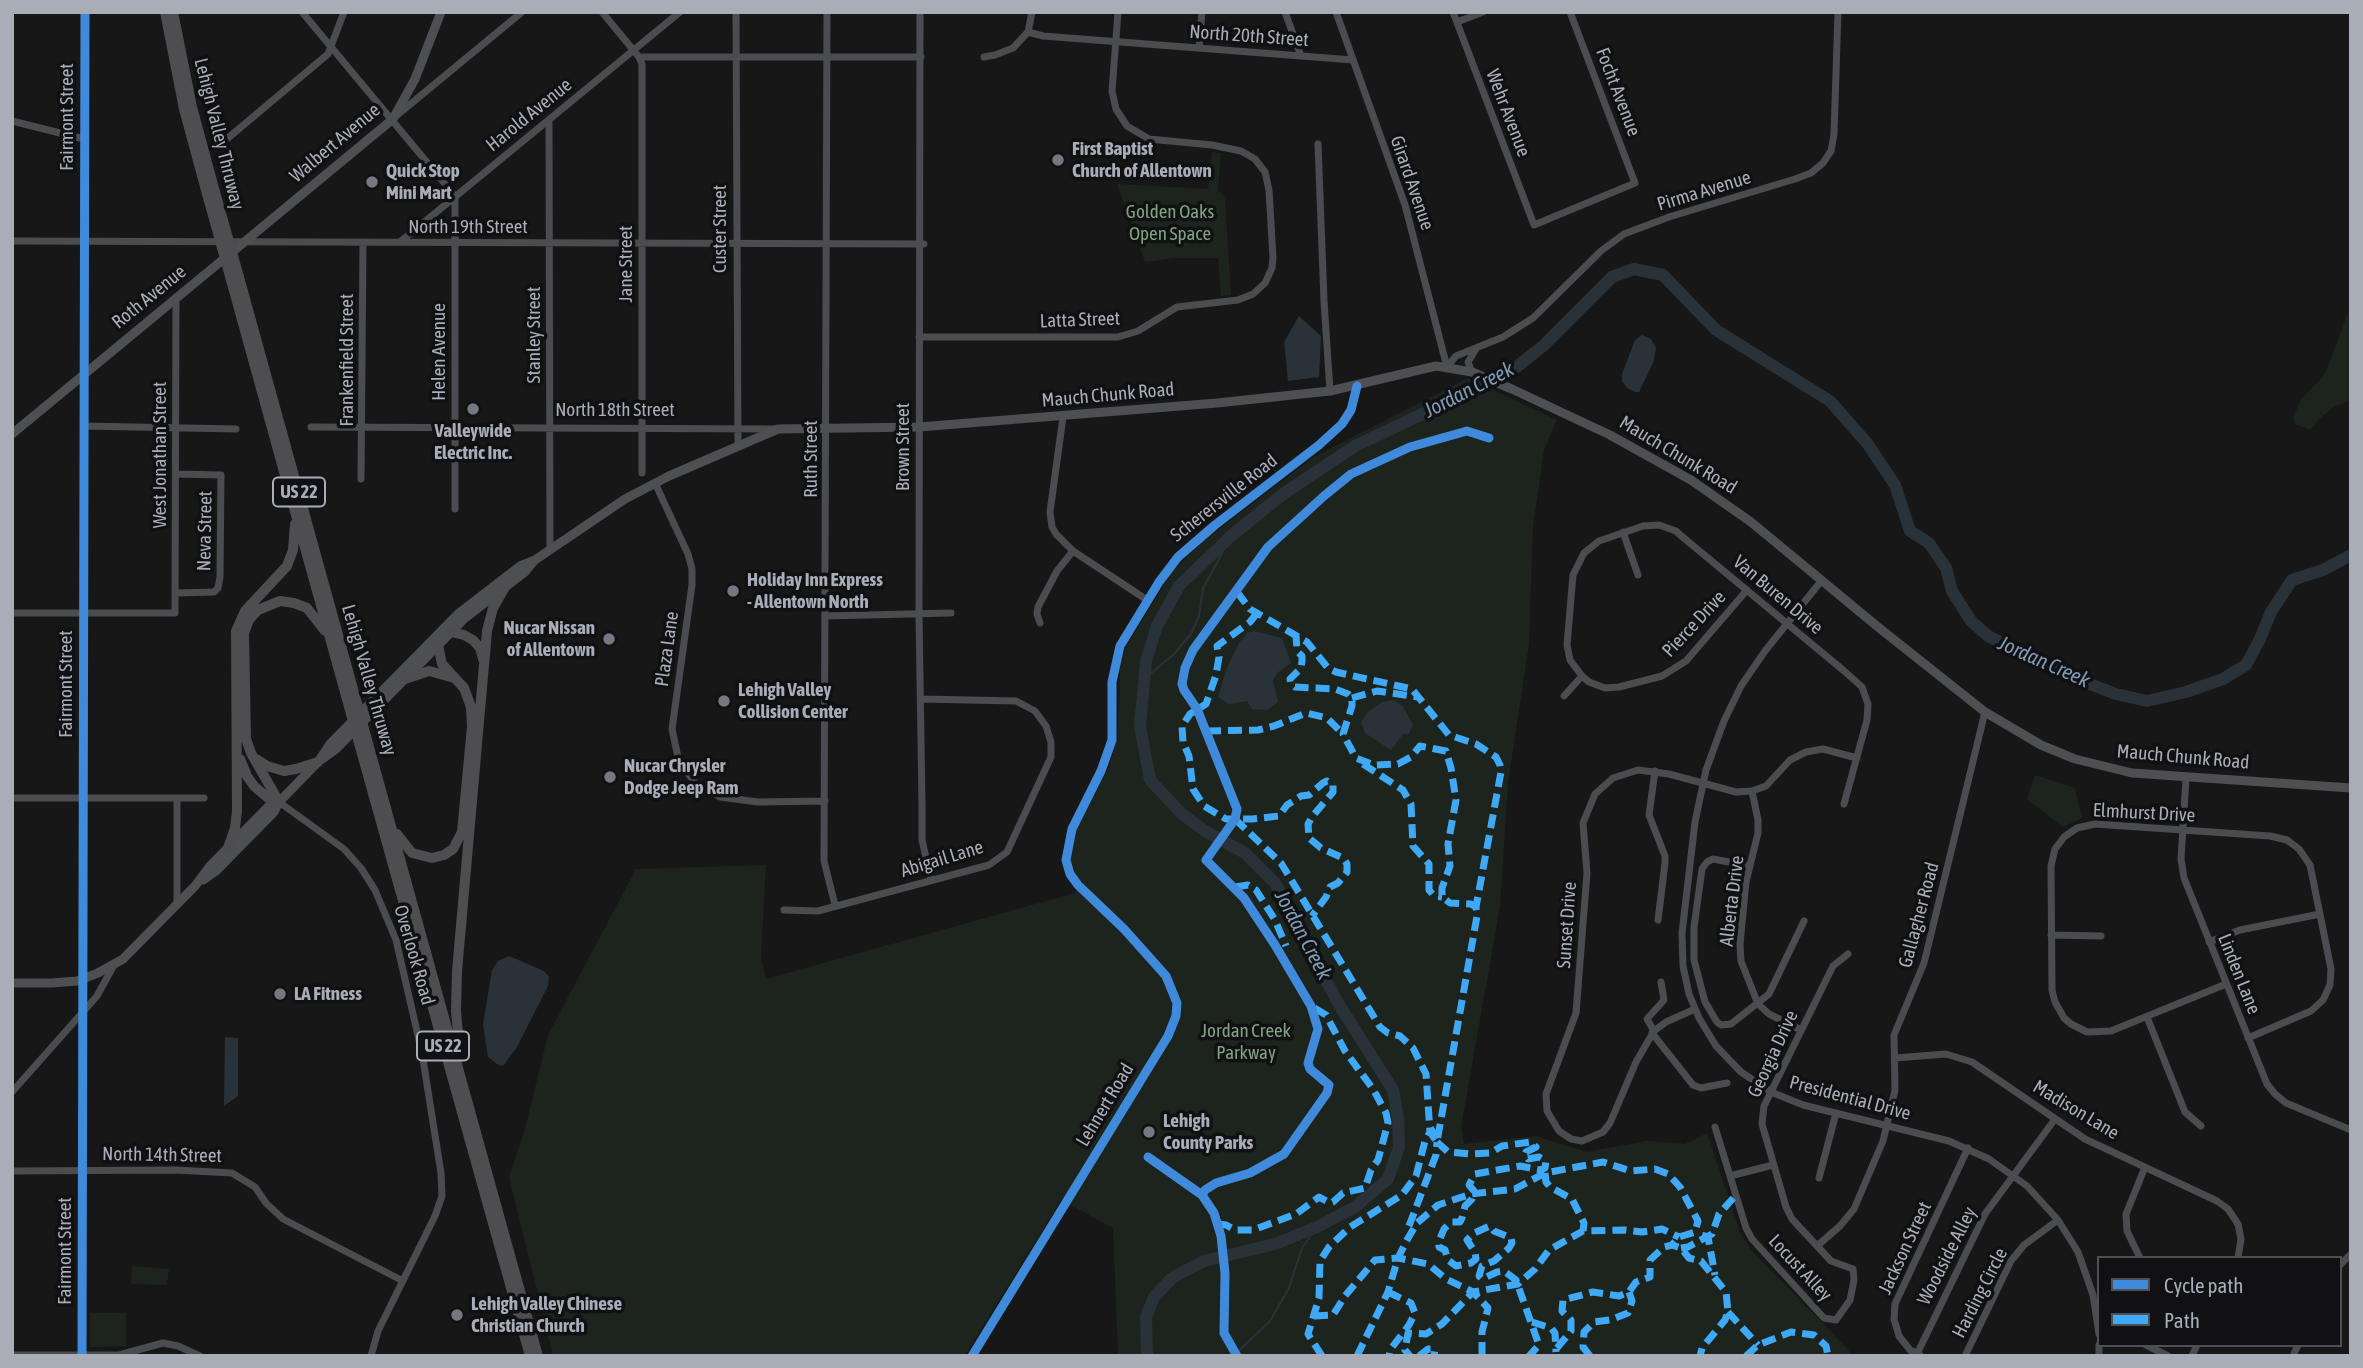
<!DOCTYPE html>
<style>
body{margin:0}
#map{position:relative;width:2363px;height:1368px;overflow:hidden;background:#171717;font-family:"Asap Condensed",sans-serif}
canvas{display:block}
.frame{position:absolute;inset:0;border:14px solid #a8adb8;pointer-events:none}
.legend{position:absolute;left:2097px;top:1256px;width:245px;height:91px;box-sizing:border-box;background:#111113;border:2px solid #4d4f55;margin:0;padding:9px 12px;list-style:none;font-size:21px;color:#a8adb8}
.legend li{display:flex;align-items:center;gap:14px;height:35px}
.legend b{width:35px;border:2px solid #4d4f55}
</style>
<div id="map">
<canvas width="2363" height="1368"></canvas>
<div class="frame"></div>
<ul class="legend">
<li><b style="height:9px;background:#408adc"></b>Cycle path</li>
<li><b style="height:9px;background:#3fa9f5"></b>Path</li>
</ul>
</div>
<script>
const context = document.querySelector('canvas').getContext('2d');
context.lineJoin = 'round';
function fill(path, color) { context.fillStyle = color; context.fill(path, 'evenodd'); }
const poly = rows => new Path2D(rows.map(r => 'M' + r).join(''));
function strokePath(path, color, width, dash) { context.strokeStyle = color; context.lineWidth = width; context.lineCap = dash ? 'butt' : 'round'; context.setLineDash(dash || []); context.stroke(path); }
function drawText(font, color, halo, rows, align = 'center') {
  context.font = font + ' "Asap Condensed",sans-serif'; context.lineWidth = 7; context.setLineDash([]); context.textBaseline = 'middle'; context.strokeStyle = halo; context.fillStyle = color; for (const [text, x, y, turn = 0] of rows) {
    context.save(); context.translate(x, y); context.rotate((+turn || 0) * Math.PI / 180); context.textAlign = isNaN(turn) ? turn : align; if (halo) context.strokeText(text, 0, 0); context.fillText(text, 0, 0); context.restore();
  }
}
fill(poly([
 [1212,152,1221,153,1218,190,1225,198,1231,295,1221,296,1218,258,1175,258,1145,262,1117,184,1208,189],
 [2351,305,2351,400,2334,407,2318,420,2310,430,2295,424,2293,417,2301,400,2325,374],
 [1468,378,1557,420,1544,450,1533,527,1529,644,1508,783,1500,907,1461,1127,1464,1144,1535,1136,1587,1152,1646,1141,1685,1144,1707,1133,1740,1232,1751,1250,1848,1349,1851,1356,1118,1356,1113,1228,1061,1200,965,1356,553,1356,509,1177,525,1129,548,1035,636,869,766,865,761,957,766,979,1075,893,1083,882,1075,874,1071,858,1073,837,1108,769,1118,737,1120,670,1126,647,1172,572,1201,543,1315,456],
 [2035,775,2075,788,2082,818,2063,827,2027,799],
 [132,1266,169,1269,167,1285,131,1284],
 [90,1313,126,1313,126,1346,90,1347]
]), '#1d241e');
fill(poly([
 [1299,316,1321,336,1319,377,1288,381,1284,342],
 [1642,335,1651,339,1656,348,1653,363,1639,392,1635,392,1627,388,1622,381,1622,374,1635,340],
 [1254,631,1282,638,1291,663,1277,673,1273,681,1278,702,1267,710,1252,709,1247,701,1229,704,1218,697,1227,668,1239,643,1247,633],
 [1394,700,1403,707,1413,724,1409,734,1403,734,1391,750,1365,733,1361,722,1368,712,1382,702],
 [509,956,544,971,549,977,548,986,517,1047,503,1066,497,1064,488,1057,483,1024,492,970,498,961],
 [225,1037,238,1038,238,1096,224,1106]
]), '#2a3239');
strokePath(poly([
 [1144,679,1173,655,1191,634,1199,616,1203,589,1231,536],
 [1233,1356,1270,1321,1289,1288,1302,1248,1317,1227]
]), '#2a3239', 2);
strokePath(poly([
 [1147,1356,1146,1317,1154,1297,1172,1278,1204,1261,1275,1244,1317,1227,1355,1207,1388,1179,1399,1147,1398,1118,1393,1090,1338,1003,1275,883,1245,853,1205,831,1182,814,1150,780,1140,726,1146,661,1157,626,1179,586,1231,536,1283,494,1355,446,1509,373,1543,346,1612,277,1634,269,1663,275,1716,330,1830,401,1867,443,1895,485,1910,531,1929,543,1946,568,1952,591,1971,621,1988,636,2074,678,2116,694,2147,701,2186,692,2223,679,2246,665,2260,639,2271,612,2292,580,2323,570,2351,555]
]), '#2a3239', 12);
strokePath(poly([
 [302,12,455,196,455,509],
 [602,12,639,57,642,64,642,473],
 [736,12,738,446],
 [827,12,824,861,835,905],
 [920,12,919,614,922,804,922,840,931,880],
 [1285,12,1301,56],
 [1336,12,1405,205,1447,367],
 [1453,12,1534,225,1635,183,1570,12],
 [1457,22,1483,12],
 [1028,32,1032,12],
 [1199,48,1202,12],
 [639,57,921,57],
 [984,57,995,55,1013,48,1028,32,1043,36,1353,60],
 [396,116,522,12],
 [549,120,550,550],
 [12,121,84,139],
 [228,138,328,54,344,12],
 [1318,144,1324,301,1330,391],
 [12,241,924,244],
 [400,242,680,12],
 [919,337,1118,337,1138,331,1177,307,1238,300,1253,294,1265,283,1272,268,1273,258,1269,190,1265,172,1255,159,1241,151,1212,145,1149,139,1127,126,1116,109,1112,91,1118,12],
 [1447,367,1456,356,1503,337,1533,318,1601,251,1624,234,1669,217,1795,179,1811,173,1823,163,1831,151,1834,134,1838,12],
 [1472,372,1468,362,1476,349],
 [1063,417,1050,512,1052,527,1056,534,1073,551,1147,600],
 [84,426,236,429],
 [311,427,776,429],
 [361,479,363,242],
 [655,483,688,554,692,569,692,585,672,729,679,762,697,785,720,797,758,802,825,801],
 [1623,532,1638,575],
 [1822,580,1765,651,1741,686,1724,721,1706,770,1695,822,1682,933,1683,966,1689,994,1699,1018,1716,1046,1741,1072,1771,1092,1803,1105,1949,1141,1989,1159,2027,1186,2058,1220,2078,1252,2093,1295,2099,1334],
 [1747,590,1686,661,1662,676,1619,687,1605,688,1589,682,1582,676,1570,660,1567,645,1573,575,1584,553,1599,541,1643,526,1659,525,1676,531,1679,534,1843,670,1862,687,1868,704,1867,720,1844,804],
 [175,593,214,592,218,588,220,577,221,475,177,474],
 [12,613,175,613,176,297],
 [825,616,951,613],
 [1040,623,1037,614,1038,607,1057,571,1073,551],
 [1564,696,1582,676],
 [1655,771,1649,815,1665,856,1665,863,1658,920],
 [2186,778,2181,859,2184,878,2267,1084,2275,1094,2286,1103,2351,1130],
 [1752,791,1758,820,1758,833,1746,882,1740,944,1741,961,1758,1004,1769,1014,1801,1030],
 [12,798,204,798],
 [279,802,344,849,361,868,375,890,396,940,422,1053,441,1173,442,1196,435,1216,378,1331,371,1356],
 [1750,866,1713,859,1707,862,1702,869,1694,927,1694,960,1705,1002,1717,1022,1721,1025,1731,1024,1769,994,1804,921],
 [177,904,177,798],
 [784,910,818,911,989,865,1007,852,1051,757,1051,742,1046,726,1035,711,1016,701,921,699],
 [2051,935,2101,936],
 [2209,942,2240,930,2320,914],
 [2226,984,2111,1031,2087,1032,2071,1024,2064,1018,2055,1002,2052,990,2051,866,2055,849,2064,837,2077,828,2095,824,2270,836,2287,840,2299,849,2310,865,2331,969,2330,985,2323,1000,2311,1011,2248,1038],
 [1695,1009,1666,1022,1654,1031,1636,1062,1610,1123,1603,1132,1582,1141,1571,1139,1559,1131,1547,1111,1546,1094,1576,1013,1587,873,1583,823,1595,794,1613,778,1638,770,1669,774,1736,792,1752,791,1766,786,1790,760,1806,752,1823,749,1857,758],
 [2147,1017,2185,1112,2201,1126],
 [1654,1031,1647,1019,1664,1000,1661,982],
 [1652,1033,1693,1085,1701,1088,1727,1083],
 [1895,1058,1946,1054,1972,1062,2085,1139,2217,1201,2228,1209,2238,1224,2241,1239,2238,1258],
 [12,1092,97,996,114,965],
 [1715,1127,1746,1228,1752,1239,1824,1318,1836,1320,1850,1300,1854,1280,1853,1269,1831,1261,1792,1219,1786,1207,1762,1124,1764,1106,1833,966,1848,954],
 [12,1171,175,1170,232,1173,255,1187,266,1203,283,1219,403,1281],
 [1730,1176,1773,1165],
 [1819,1178,1836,1113],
 [1817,1246,1840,1226,1854,1209,1883,1141,1895,1090,1894,1035,1924,963,1985,712],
 [2140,1258,2127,1231,2126,1214,2145,1167],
 [2340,1265,2351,1254],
 [2099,1345,2099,1356],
 [2146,1345,2168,1356],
 [12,1355,119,1355,163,1343,178,1346,200,1356],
 [1920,1355,1910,1350,1899,1336,1894,1319,1895,1304,1968,1148],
 [82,1356,85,12],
 [972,1356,1168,1036,1176,1016,1177,1003,1166,976,1124,929,1078,885,1070,874,1066,860,1072,829,1101,771,1112,740,1112,682,1120,646,1159,582,1178,557,1215,525,1319,445,1342,424,1351,410,1357,386],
 [1916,1356,1985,1214,2055,1119],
 [1965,1356,2011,1261,2024,1245,2058,1220],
 [2192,1356,2197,1345],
 [2293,1356,2298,1345]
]), '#4b4c50', 7);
strokePath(poly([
 [12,434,393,119,415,79,441,12],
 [322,759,336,749,464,619,525,572,534,561],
 [203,880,216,871,274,812,279,802],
 [12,983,52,983,77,981,98,973,123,959,195,886,210,866,269,806,279,802,318,762,330,744,459,613,520,566,535,560,625,499,669,476,778,429,919,427,1217,403,1330,391,1436,366,1472,372,1514,390,1610,435,1691,480,1751,522,1878,627,1985,712,2041,745,2075,759,2132,773,2351,788]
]), '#4d4f52', 9);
strokePath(poly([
 [165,12,184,109,207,194],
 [173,12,192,107,215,192],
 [239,277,358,707],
 [231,280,351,714],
 [451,632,464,635,473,640,480,648,483,659],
 [405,679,429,671,451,677],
 [364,729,538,1356],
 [357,736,530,1356],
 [240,759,247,776,254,786,268,798,279,802],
 [256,759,267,766,284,771,296,769,318,762],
 [279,802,251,753,246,739,244,633,249,620,258,610,280,601,294,603,307,608,325,631],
 [397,834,412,853,432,858,444,855,453,849,462,832,472,727,471,707,464,688,442,664,438,645],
 [228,848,235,828,237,811,236,631,245,611,287,566,293,550,295,524],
 [460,1054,456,1011,457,971,487,631,493,608,505,587]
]), '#4e4e51', 10);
strokePath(poly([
 [215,192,239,277],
 [207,194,231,280],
 [358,707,364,729],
 [351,714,357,736]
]), '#4e4e51', 10);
strokePath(poly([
 [1237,592,1250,609,1307,642,1328,668,1336,672,1412,689,1449,735,1476,744,1496,757,1500,765,1501,772,1476,907],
 [1257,613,1250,622,1217,646,1219,657,1216,675,1206,704,1190,714,1182,726,1183,742,1189,756,1193,789,1204,806,1226,819,1252,819,1279,816,1287,805,1301,796,1309,795,1323,783,1327,781,1333,785,1333,792,1312,817,1308,824,1309,838,1321,848,1343,858,1347,864,1347,872,1338,883,1330,887,1326,897,1312,916],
 [1352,698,1377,691,1418,697],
 [1207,731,1258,730,1274,726,1306,713,1327,718,1343,734],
 [1363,764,1403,790,1411,804,1413,846,1429,864,1429,890,1434,896,1442,897],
 [1235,819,1281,863,1380,1027,1388,1033,1400,1036,1413,1048,1426,1074,1430,1132,1437,1142,1477,916,1476,907,1471,904,1450,903,1442,897,1442,888,1450,866,1448,844,1456,800,1451,768,1446,751,1420,746,1411,757,1398,764,1374,765,1356,758,1343,734,1352,706,1352,698,1348,694,1335,689,1295,687,1291,684,1290,679,1301,668,1302,661,1302,656,1297,651,1296,635],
 [1235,887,1248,885,1256,890,1275,920,1286,946],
 [1437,1142,1448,1152,1470,1154,1490,1153,1502,1146,1530,1142,1536,1147,1526,1152,1525,1155,1528,1159,1539,1157,1546,1161,1545,1168,1540,1170,1520,1166,1475,1174,1469,1185,1474,1191,1472,1199,1465,1206,1462,1218,1460,1222,1451,1222,1444,1229,1439,1241,1439,1247,1445,1250,1448,1260,1456,1266,1471,1263,1476,1259,1475,1252,1467,1240,1474,1233,1490,1226,1494,1231,1511,1238,1512,1243,1509,1248,1494,1261,1482,1266,1479,1276,1482,1279,1497,1272,1504,1271,1516,1280,1539,1345,1529,1356],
 [1545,1173,1546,1182,1550,1187,1572,1199,1584,1223,1583,1231],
 [1218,1224,1226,1225,1235,1230,1253,1230,1296,1214,1319,1197,1330,1203,1333,1202,1343,1193,1365,1188,1371,1170,1378,1160,1388,1123,1386,1113,1373,1089,1345,1051,1326,1015,1311,1006],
 [1409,1226,1436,1155,1437,1142],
 [1702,1235,1708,1237,1715,1275],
 [1681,1248,1688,1247,1712,1234,1719,1214,1736,1195],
 [1388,1292,1411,1303,1415,1313,1409,1325,1390,1350,1389,1356],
 [1728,1312,1758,1345],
 [1314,1316,1333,1315,1345,1296,1375,1260,1398,1258,1428,1264,1446,1279,1473,1292,1442,1324,1426,1334,1408,1333,1405,1350,1410,1356],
 [1532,1322,1551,1328,1555,1333,1556,1352],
 [1557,1348,1571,1331,1571,1320,1562,1311,1563,1300,1593,1292,1619,1296,1629,1292,1636,1282,1650,1277,1650,1260,1664,1247,1672,1245,1681,1248,1689,1258,1701,1261,1726,1292,1728,1312,1725,1320,1702,1348,1700,1356],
 [1322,1356,1308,1334,1319,1298,1320,1261,1329,1247,1350,1227,1402,1195,1416,1176,1425,1141,1430,1132,1435,1129],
 [1357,1356,1388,1292,1398,1258,1407,1240,1417,1223,1438,1205,1471,1194,1515,1189,1545,1173,1603,1162,1631,1171,1655,1169,1668,1174,1680,1187,1698,1221,1695,1232,1679,1237,1672,1245],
 [1419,1356,1428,1349,1435,1349,1434,1356],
 [1482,1356,1482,1332,1488,1308,1473,1292,1518,1284,1535,1269,1549,1250,1583,1231,1625,1230,1642,1232,1662,1229,1679,1237],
 [1590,1356,1583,1347,1584,1332,1594,1322,1610,1320,1628,1313,1632,1301,1629,1292],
 [1746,1356,1758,1345,1791,1332,1814,1335,1826,1346,1828,1356]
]), '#3fa9f5', 7, [14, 7]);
strokePath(poly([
 [1148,1157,1202,1195,1214,1213,1221,1236,1225,1273,1224,1333,1237,1356],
 [1202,1195,1205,1190,1216,1183,1250,1173,1284,1154,1327,1093,1329,1085,1310,1069,1308,1063,1318,1029,1311,1006,1275,945,1244,898,1206,860,1235,819,1237,809,1197,709,1184,690,1182,684,1185,668,1193,650,1268,547,1324,496,1351,474,1410,447,1467,431,1489,438],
 [82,1356,85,12],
 [972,1356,1168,1036,1176,1016,1177,1003,1166,976,1124,929,1078,885,1070,874,1066,860,1072,829,1101,771,1112,740,1112,682,1120,646,1159,582,1178,557,1215,525,1319,445,1342,424,1351,410,1357,386]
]), '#408adc', 9);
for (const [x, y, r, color] of [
 [1058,160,7,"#757880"],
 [372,182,7,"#757880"],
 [473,409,7,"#757880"],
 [733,591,7,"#757880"],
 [609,639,7,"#757880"],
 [724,701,7,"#757880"],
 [610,777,7,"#757880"],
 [280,994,7,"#757880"],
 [1149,1132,7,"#757880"],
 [457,1315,7,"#757880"]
]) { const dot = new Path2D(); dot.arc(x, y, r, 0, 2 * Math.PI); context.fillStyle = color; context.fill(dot); strokePath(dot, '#111113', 2.5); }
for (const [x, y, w] of [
 [299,492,52],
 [443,1046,52]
]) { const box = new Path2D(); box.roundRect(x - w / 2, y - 14.5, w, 29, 5); context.fillStyle = '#111113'; context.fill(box); strokePath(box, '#a8adb8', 2); }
drawText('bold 18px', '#a8adb8', null, [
 ["US 22",299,492],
 ["US 22",443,1046]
]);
drawText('19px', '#a8adb8', '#111113', [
 ["North 20th Street",1249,36,4],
 ["Focht Avenue",1618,92,69],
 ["Wehr Avenue",1508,113,69],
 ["Harold Avenue",529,115,-39],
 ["Fairmont Street",67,117,-90],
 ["Lehigh Valley Thruway",219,134,76],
 ["Walbert Avenue",335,143,-40],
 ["Girard Avenue",1412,183,71],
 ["Pirma Avenue",1704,191,-17],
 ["North 19th Street",468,227],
 ["Custer Street",720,229,-90],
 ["Jane Street",626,264,-90],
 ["Roth Avenue",149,297,-39],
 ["Latta Street",1080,320,-2],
 ["Stanley Street",534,335,-90],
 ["Helen Avenue",439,352,-90],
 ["Frankenfield Street",347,360,-90],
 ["Mauch Chunk Road",1108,395,-5],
 ["North 18th Street",615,410],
 ["Brown Street",903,447,-90],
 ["West Jonathan Street",160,455,-90],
 ["Mauch Chunk Road",1678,455,31],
 ["Ruth Street",811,459,-90],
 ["Scherersville Road",1224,498,-38],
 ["Neva Street",205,531,-89],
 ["Van Buren Drive",1778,595,40],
 ["Pierce Drive",1694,624,-47],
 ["Plaza Lane",667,649,-82],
 ["Lehigh Valley Thruway",369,680,74],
 ["Fairmont Street",66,684,-90],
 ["Mauch Chunk Road",2183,757,5],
 ["Elmhurst Drive",2144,813,3],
 ["Abigail Lane",942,859,-17],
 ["Alberta Drive",1732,901,-83],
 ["Gallagher Road",1919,915,-75],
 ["Sunset Drive",1567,925,-86],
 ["Overlook Road",414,955,74],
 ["Linden Lane",2239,974,68],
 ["Georgia Drive",1773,1054,-65],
 ["Presidential Drive",1850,1098,15],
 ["Lehnert Road",1105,1105,-59],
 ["Madison Lane",2076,1110,31],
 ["North 14th Street",162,1155,1],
 ["Jackson Street",1905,1248,-65],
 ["Fairmont Street",65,1251,-90],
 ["Woodside Alley",1947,1256,-63],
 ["Locust Alley",1800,1268,47],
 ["Harding Circle",1980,1293,-63]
]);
drawText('bold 19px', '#a8adb8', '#111113', [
 ["First Baptist",1072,149],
 ["Church of Allentown",1072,171],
 ["Quick Stop",386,171],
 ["Mini Mart",386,193],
 ["Valleywide",473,431,"center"],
 ["Electric Inc.",473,453,"center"],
 ["Holiday Inn Express",747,580],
 ["- Allentown North",747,602],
 ["Nucar Nissan",595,628,"right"],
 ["of Allentown",595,650,"right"],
 ["Lehigh Valley",738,690],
 ["Collision Center",738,712],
 ["Nucar Chrysler",624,766],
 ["Dodge Jeep Ram",624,788],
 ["LA Fitness",294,994],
 ["Lehigh",1163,1121],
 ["County Parks",1163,1143],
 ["Lehigh Valley Chinese",471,1304],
 ["Christian Church",471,1326]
], 'left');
drawText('19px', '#7fa381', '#111113', [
 ["Golden Oaks",1170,212],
 ["Open Space",1170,234],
 ["Jordan Creek",1246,1031],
 ["Parkway",1246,1053]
]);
drawText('italic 21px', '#7f9bb3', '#111113', [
 ["Jordan Creek",1469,390,-27],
 ["Jordan Creek",2044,662,24],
 ["Jordan Creek",1303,935,62]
]);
</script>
